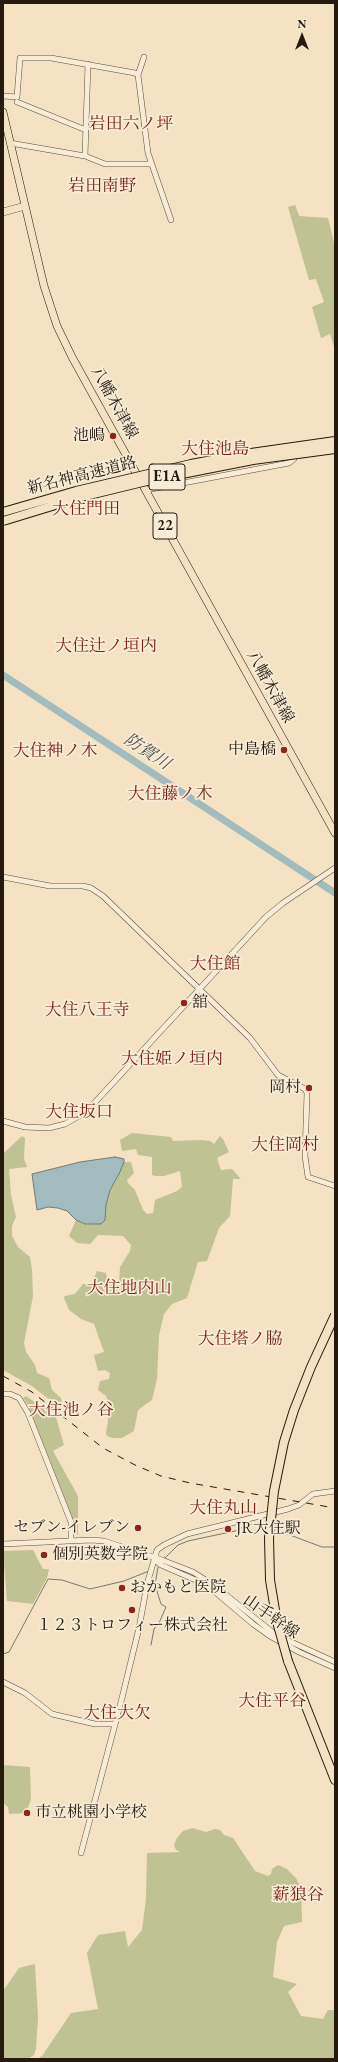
<!DOCTYPE html>
<meta charset="utf-8">
<style>
body{margin:0}
#map{position:relative;width:338px;height:2062px;overflow:hidden;background:#f5e2c2;font-family:"EB Garamond",serif}
canvas{display:block}
.frame{position:absolute;inset:0;border:4px solid #251a0d;pointer-events:none}
.north{position:absolute;left:282px;top:16px;width:40px;height:40px;-webkit-text-stroke:3px #f8ecd7;paint-order:stroke;rotate:0deg;font-size:11px;font-weight:700;line-height:16px;text-align:center;color:#251a0d}
.north::after{content:'';display:block;margin:auto;width:14px;height:18px;background:#251a0d;clip-path:polygon(50% 0,100% 100%,50% 72%,0 100%)}
</style>
<div id="map">
<canvas width="338" height="2062"></canvas>
<div class="frame"></div>
<div class="north">N</div>
</div>
<script>
const context = document.querySelector('canvas').getContext('2d');
context.lineJoin = 'round';
function fill(path, color) { context.fillStyle = color; context.fill(path, 'evenodd'); }
const poly = rows => new Path2D(rows.map(r => 'M' + r).join(''));
function strokePath(path, color, width, dash) { context.strokeStyle = color; context.lineWidth = width; context.lineCap = dash ? 'butt' : 'round'; context.setLineDash(dash || []); context.stroke(path); }
function drawText(font, color, halo, rows, align = 'center') {
  context.font = font + ' "EB Garamond","Noto Serif JP",serif'; context.lineWidth = 3.5; context.setLineDash([]); context.textBaseline = 'middle'; context.strokeStyle = halo; context.fillStyle = color; for (const [text, x, y, turn = 0] of rows) {
    context.save(); context.translate(x, y); context.rotate((+turn || 0) * Math.PI / 180); context.textAlign = isNaN(turn) ? turn : align; if (halo) context.strokeText(text, 0, 0); context.fillText(text, 0, 0); context.restore();
  }
}
fill(poly([
 [295,205,299,216,328,218,335,247,335,350,330,334,321,338,312,307,324,302,316,279,309,280,288,207],
 [132,1133,171,1137,173,1141,201,1140,210,1141,214,1144,220,1136,223,1139,229,1152,217,1158,221,1170,232,1169,241,1179,233,1179,230,1216,219,1228,207,1261,198,1262,187,1298,172,1304,164,1314,159,1335,157,1379,152,1400,138,1410,134,1431,122,1438,112,1438,107,1436,106,1433,108,1421,108,1402,106,1396,98,1390,100,1381,109,1379,110,1373,105,1370,98,1371,94,1355,104,1352,94,1324,81,1319,69,1310,64,1298,65,1296,75,1294,83,1284,92,1283,97,1271,106,1273,108,1282,113,1285,119,1283,120,1267,130,1251,131,1245,123,1236,98,1235,90,1244,77,1243,69,1236,76,1220,88,1225,106,1214,106,1205,110,1190,119,1174,124,1162,131,1162,134,1173,127,1180,128,1183,135,1190,143,1210,147,1214,153,1213,155,1200,177,1191,182,1187,180,1171,164,1176,155,1176,152,1175,152,1157,138,1155,136,1149,122,1151,120,1140],
 [22,1136,25,1138,24,1159,27,1167,9,1169,11,1195,16,1217,12,1226,12,1236,18,1247,30,1257,32,1269,33,1296,24,1343,26,1352,35,1365,37,1373,49,1378,52,1390,61,1398,62,1404,60,1408,32,1386,3,1370,3,1154],
 [26,1396,56,1417,64,1445,53,1451,78,1496,78,1535,74,1532,74,1523,28,1405,23,1398],
 [33,1550,43,1569,49,1569,47,1578,33,1604,7,1601,3,1551],
 [3,1765,30,1767,31,1799,26,1813,9,1814,8,1807,3,1803],
 [192,1828,206,1832,215,1829,220,1830,224,1835,233,1838,255,1871,268,1876,271,1874,272,1869,278,1865,287,1869,296,1878,301,1888,302,1922,284,1926,277,1942,273,1977,297,1984,288,1992,301,2016,323,2019,328,2010,335,2010,335,2059,37,2059,42,2056,71,2013,98,2009,87,1953,98,1935,125,1931,128,1947,142,1930,146,1899,147,1853,180,1852,176,1850,174,1845,177,1838,183,1831],
 [35,1964,38,2017,36,2049,34,2055,28,2059,3,2059,3,1991,19,1968]
]), '#bfc292');
const water = poly([
 [115,1157,124,1159,124,1162,119,1174,110,1190,106,1205,105,1220,101,1224,85,1224,76,1220,67,1211,58,1208,48,1207,37,1210,32,1174,80,1162,115,1157]
]);
fill(water, '#a1bbbe');
strokePath(water, '#6f7b77', 1);
strokePath(poly([
 [274,1529,322,1547,335,1547],
 [164,1559,178,1545,188,1541,235,1531,247,1525,260,1524,267,1526],
 [151,1645,154,1629,159,1623,166,1607,161,1604,155,1585,158,1567],
 [3,1654,9,1652,48,1579,62,1580,90,1589,124,1581,149,1571]
]), '#6f7b77', 1);
strokePath(poly([
 [3,675,335,893]
]), '#a1bbbe', 7);
const minor = poly([
 [144,57,138,75,148,153,171,220],
 [3,96,17,97,20,58,51,58,135,73,138,75],
 [17,102,86,130],
 [10,143,85,156,105,164,151,164],
 [85,156,88,64],
 [146,490,289,463,294,459,293,452],
 [3,877,50,886,83,886,91,888,103,896,250,1038,278,1075,305,1089,307,1093,305,1156,308,1177,335,1186],
 [3,1121,25,1127,49,1128,65,1124,86,1112,266,917,283,903,335,868],
 [3,1394,10,1394,19,1398,28,1413,71,1522,71,1541],
 [3,1544,91,1540,104,1541,162,1560,193,1572,215,1586,276,1635,335,1662],
 [154,1559,161,1565,207,1585,253,1624,270,1636,299,1652,335,1668],
 [3,1682,25,1693,52,1714,95,1724,115,1724],
 [81,1853,122,1698,139,1628,147,1584,157,1550,164,1545,187,1534,288,1509,299,1505,313,1494,335,1491]
]);
const major = poly([
 [3,112,44,286,57,326,72,357,335,833],
 [3,212,25,206]
]);
const highway = poly([
 [288,1661,335,1780]
]);
strokePath(minor, '#594c3a', 6);
strokePath(major, '#251a0d', 8);
strokePath(highway, '#251a0d', 10);
strokePath(minor, '#f8ecd7', 5);
strokePath(major, '#f5e2c2', 7);
strokePath(highway, '#f5e2c2', 8);
strokePath(poly([
 [3,1376,32,1392,103,1448,135,1465,161,1476,190,1483,335,1508]
]), '#251a0d', 1, [7, 7]);
const highwayBridge = poly([
 [3,512,76,491,191,464,244,454,335,441],
 [3,521,85,496,151,480,253,460,335,449],
 [288,1661,277,1622,270,1580,269,1538,274,1491,284,1442,294,1410,311,1367,335,1315]
]);
strokePath(highwayBridge, '#251a0d', 10, []);
strokePath(highwayBridge, '#f5e2c2', 8);
for (const [x, y, r, color] of [
 [113,436,4,"#8f2418"],
 [284,750,4,"#8f2418"],
 [184,1003,4,"#8f2418"],
 [309,1088,4,"#8f2418"],
 [138,1528,4,"#8f2418"],
 [228,1529,4,"#8f2418"],
 [44,1555,4,"#8f2418"],
 [122,1588,4,"#8f2418"],
 [132,1610,4,"#8f2418"],
 [27,1813,4,"#8f2418"]
]) { const dot = new Path2D(); dot.arc(x, y, r, 0, 2 * Math.PI); context.fillStyle = color; context.fill(dot); strokePath(dot, '#f8ecd7', 1.5); }
for (const [x, y, w] of [
 [167,477,36],
 [165,526,24]
]) { const box = new Path2D(); box.roundRect(x - w / 2, y - 13, w, 26, 3); context.fillStyle = '#f8ecd7'; context.fill(box); strokePath(box, '#251a0d', 1); }
drawText('bold 15px', '#251a0d', null, [
 ["E1A",167,477],
 ["22",165,526]
]);
drawText('16px', '#251a0d', '#f8ecd7', [
 ["八幡木津線",114,403,61],
 ["新名神高速道路",82,476,-14],
 ["八幡木津線",270,687,61],
 ["山手幹線",271,1617,35]
]);
drawText('16px', '#251a0d', '#f8ecd7', [
 ["池嶋",105,436,"right"],
 ["中島橋",276,750,"right"],
 ["舘",192,1003],
 ["岡村",301,1088,"right"],
 ["セブン-イレブン",130,1528,"right"],
 ["JR大住駅",236,1529],
 ["個別英数学院",52,1555],
 ["おかもと医院",130,1588],
 ["１２３トロフィー株式会社",132,1626,"center"],
 ["市立桃園小学校",35,1813]
], 'left');
drawText('17px', '#7a1f14', '#f8ecd7', [
 ["岩田六ノ坪",131,124],
 ["岩田南野",102,186],
 ["大住池島",215,449],
 ["大住門田",86,509],
 ["大住辻ノ垣内",106,646],
 ["大住神ノ木",55,751],
 ["大住藤ノ木",170,794],
 ["大住館",215,964],
 ["大住八王寺",87,1010],
 ["大住姫ノ垣内",172,1059],
 ["大住坂口",79,1112],
 ["大住岡村",285,1145],
 ["大住地内山",129,1288],
 ["大住塔ノ脇",240,1339],
 ["大住池ノ谷",71,1410],
 ["大住丸山",223,1508],
 ["大住平谷",272,1701],
 ["大住大欠",117,1713],
 ["薪狼谷",298,1895]
]);
drawText('italic 17px', '#50524b', '#f8ecd7', [
 ["防賀川",147,752,33]
]);
</script>
